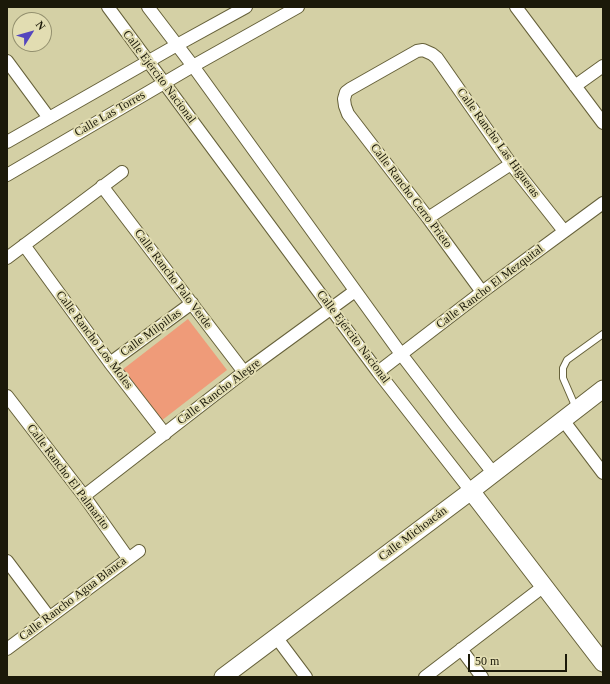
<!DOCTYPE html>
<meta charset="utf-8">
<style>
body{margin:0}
#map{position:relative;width:610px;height:684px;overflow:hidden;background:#d4d0a5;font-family:"Times New Roman",serif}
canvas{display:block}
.frame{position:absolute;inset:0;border:8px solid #1b1909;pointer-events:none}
.north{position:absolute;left:12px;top:12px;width:40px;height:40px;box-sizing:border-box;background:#e2ddb2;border:1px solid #928f6e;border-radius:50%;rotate:53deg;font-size:11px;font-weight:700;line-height:16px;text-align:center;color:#1b1909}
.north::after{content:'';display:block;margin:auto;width:14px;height:18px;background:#5446be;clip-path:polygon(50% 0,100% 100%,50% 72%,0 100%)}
.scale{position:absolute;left:468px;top:654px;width:99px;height:18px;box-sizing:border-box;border:2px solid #1b1909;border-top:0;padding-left:5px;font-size:12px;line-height:14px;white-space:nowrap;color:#1b1909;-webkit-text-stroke:3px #e2ddb2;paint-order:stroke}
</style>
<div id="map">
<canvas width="610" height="684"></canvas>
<div class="frame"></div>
<div class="north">N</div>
<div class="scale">50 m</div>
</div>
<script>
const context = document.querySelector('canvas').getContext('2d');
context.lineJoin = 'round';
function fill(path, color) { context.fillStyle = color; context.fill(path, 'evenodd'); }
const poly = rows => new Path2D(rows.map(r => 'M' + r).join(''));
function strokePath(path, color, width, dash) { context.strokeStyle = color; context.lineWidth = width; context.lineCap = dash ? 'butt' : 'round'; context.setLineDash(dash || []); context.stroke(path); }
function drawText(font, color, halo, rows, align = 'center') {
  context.font = font + ' "Times New Roman",serif'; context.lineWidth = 4; context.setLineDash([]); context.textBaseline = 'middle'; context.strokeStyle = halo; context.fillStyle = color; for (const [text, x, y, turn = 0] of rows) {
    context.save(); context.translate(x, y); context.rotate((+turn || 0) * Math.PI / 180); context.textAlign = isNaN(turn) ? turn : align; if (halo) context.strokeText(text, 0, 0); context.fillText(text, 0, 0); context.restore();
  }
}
fill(poly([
 [188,319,227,370,161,421,122,370]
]), '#ef9b79');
const lane = poly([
 [576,408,563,378,563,368,567,360,603,334]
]);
const street = poly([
 [108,7,378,372,471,491],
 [148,7,193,66,401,354,453,422,494,474],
 [516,7,603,123],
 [7,61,49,118],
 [575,86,603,66],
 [7,142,177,45,246,7],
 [7,175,193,66,298,7],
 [102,186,244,372],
 [428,218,511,164],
 [24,245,110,363,165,434],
 [7,258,122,172],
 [482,292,428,218,348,114,345,106,344,99,346,92,350,89,417,51,423,50,432,54,437,58,511,164,564,231],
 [110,363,192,303],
 [378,372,482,292,603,203],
 [7,396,84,496,128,558],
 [563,420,603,473],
 [84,496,244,372,355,291],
 [7,561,49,617],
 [276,637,306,677],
 [7,649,139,551],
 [461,649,482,677],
 [425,677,544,586]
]);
const secondary = poly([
 [471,491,603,663],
 [223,677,471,491,603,389]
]);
strokePath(lane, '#66613a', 8);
strokePath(street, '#66613a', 14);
strokePath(secondary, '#66613a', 19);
strokePath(lane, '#fff', 6);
strokePath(street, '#fff', 12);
strokePath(secondary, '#fff', 17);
drawText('12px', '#1b1909', '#e2ddb2', [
 ["Calle Ejército Nacional",159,77,53],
 ["Calle Las Torres",110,114,-30],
 ["Calle Rancho Las Higueras",498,143,54],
 ["Calle Rancho Cerro Prieto",411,196,53],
 ["Calle Rancho Palo Verde",173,279,53],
 ["Calle Rancho El Mezquital",490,287,-37],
 ["Calle Milpillas",151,333,-36],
 ["Calle Ejército Nacional",353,337,53],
 ["Calle Rancho Los Moles",94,340,53],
 ["Calle Rancho Alegre",219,392,-37],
 ["Calle Rancho El Palmarito",68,477,53],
 ["Calle Michoacán",413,534,-37],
 ["Calle Rancho Agua Blanca",73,599,-37]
]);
</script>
